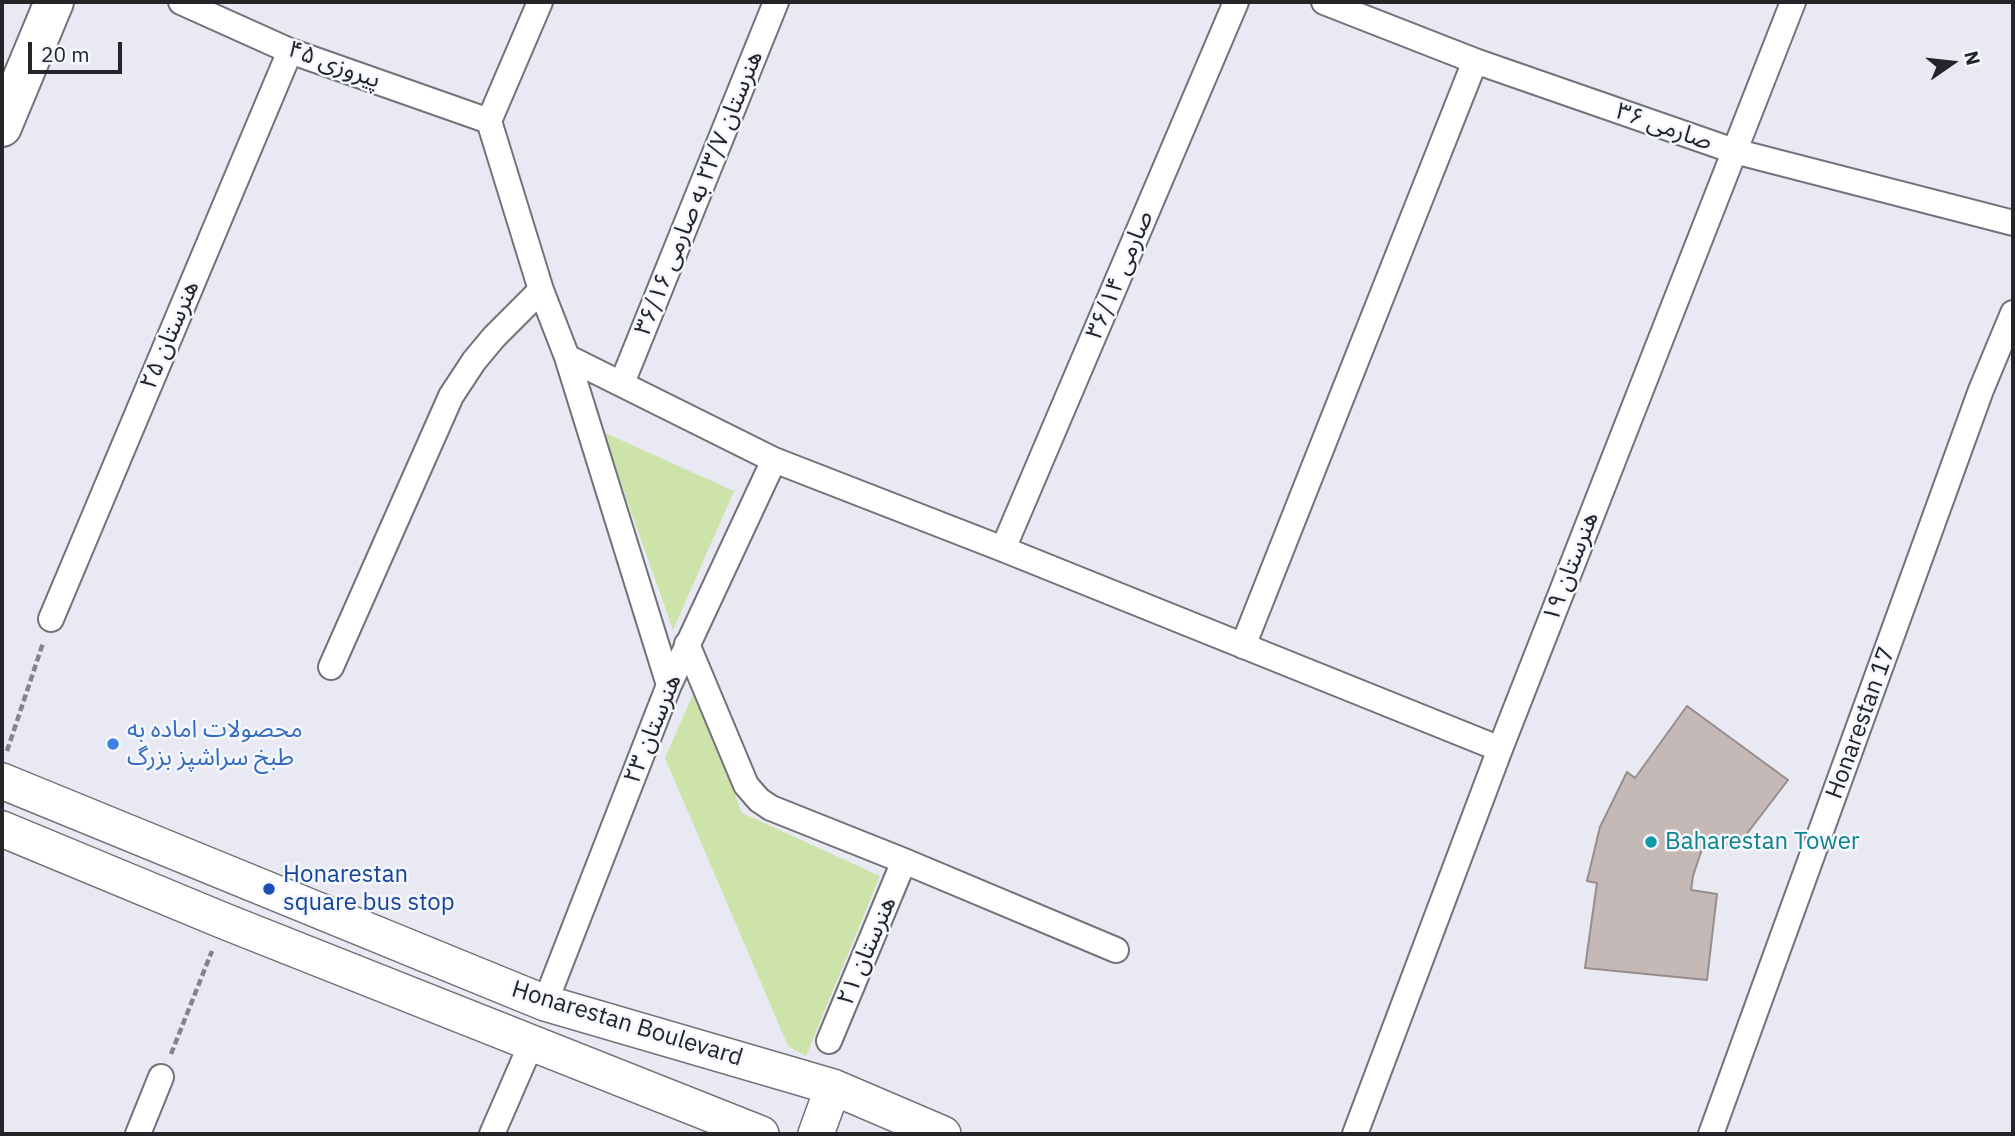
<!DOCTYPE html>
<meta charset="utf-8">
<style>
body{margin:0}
#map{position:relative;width:2015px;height:1136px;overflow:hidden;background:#e8e9f3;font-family:"IBM Plex Sans",sans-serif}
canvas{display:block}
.frame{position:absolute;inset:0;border:4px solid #242528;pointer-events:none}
.north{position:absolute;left:1917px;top:28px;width:70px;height:70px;-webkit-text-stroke:5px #f5f7fe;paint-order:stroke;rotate:76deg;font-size:19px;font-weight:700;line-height:28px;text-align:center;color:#242528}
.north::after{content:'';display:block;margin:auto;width:24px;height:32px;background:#242528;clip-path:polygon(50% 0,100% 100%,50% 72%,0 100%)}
.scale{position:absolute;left:28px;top:42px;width:94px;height:32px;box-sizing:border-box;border:4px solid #242528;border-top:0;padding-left:9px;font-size:21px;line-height:24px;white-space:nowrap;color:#242528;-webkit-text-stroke:5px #f5f7fe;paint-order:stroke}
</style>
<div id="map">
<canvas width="2015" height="1136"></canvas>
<div class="frame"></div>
<div class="north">N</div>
<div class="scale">20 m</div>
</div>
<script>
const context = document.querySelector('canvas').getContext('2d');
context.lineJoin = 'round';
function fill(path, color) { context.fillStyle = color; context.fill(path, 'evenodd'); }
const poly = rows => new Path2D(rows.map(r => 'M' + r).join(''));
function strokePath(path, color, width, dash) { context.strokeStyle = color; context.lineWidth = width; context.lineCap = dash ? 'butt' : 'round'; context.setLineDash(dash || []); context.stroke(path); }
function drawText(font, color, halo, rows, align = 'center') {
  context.font = font + ' "IBM Plex Sans","Noto Sans Arabic",sans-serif'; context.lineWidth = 5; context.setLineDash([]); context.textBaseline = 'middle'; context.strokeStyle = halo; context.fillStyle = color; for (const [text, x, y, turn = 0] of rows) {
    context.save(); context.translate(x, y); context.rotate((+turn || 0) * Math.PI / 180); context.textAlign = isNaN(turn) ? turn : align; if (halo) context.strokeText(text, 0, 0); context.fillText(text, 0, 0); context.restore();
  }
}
fill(poly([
 [603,432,734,491,673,630],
 [695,690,742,813,880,876,806,1056,788,1046,665,758]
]), '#cde3a9');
const building = poly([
 [1687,706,1788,780,1736,848,1709,836,1701,852,1693,876,1691,890,1717,894,1707,980,1585,968,1597,883,1587,881,1600,827,1627,772,1635,778,1687,706]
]);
fill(building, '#c4b9b7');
strokePath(building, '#978d8b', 2);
const minor = poly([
 [181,2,290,51,489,121],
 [540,2,489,121,541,290,567,357,669,685],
 [1324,2,1475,61,1734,151,2013,223],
 [567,357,774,460,1003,549,1500,749],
 [622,383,776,2],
 [1003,549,1236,2],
 [51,619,290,51],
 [687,644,746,785,759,800,771,808,904,861,1116,950],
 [1243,646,1475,61],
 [331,667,451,396,474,361,494,337,541,290],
 [545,1003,669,685,774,460],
 [829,1041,904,861],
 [138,1134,161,1077],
 [492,1134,532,1042],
 [1355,1134,1500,749,1793,2],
 [1711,1134,1981,390,2013,313]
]);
const secondary = poly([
 [2,781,545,1003,833,1087,943,1134],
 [2,829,224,921,761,1134],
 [816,1134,833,1087]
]);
const primary = poly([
 [2,127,54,2]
]);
strokePath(minor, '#71737b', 28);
strokePath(secondary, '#71737b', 38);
strokePath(primary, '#71737b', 42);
strokePath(poly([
 [7,751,43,643],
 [171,1054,212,951]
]), '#83848b', 4.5, [7, 3.5]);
strokePath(minor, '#fff', 24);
strokePath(secondary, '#fff', 35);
strokePath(primary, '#fff', 38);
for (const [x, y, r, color] of [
 [113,744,7,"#3f7fe0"],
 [1651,842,7,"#0f9aa8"],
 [269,889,7,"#1a4fb4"]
]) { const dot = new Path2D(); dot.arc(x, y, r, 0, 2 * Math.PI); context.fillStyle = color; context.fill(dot); strokePath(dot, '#f5f7fe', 2.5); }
drawText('24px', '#242528', '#f5f7fe', [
 ["پیروزی ۴۵",334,65,20],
 ["صارمی ۳۶",1664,127,19],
 ["هنرستان ۲۳/۷ به صارمی ۳۶/۱۶",699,193,-68],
 ["صارمی ۳۶/۱۴",1120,275,-67],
 ["هنرستان ۲۵",170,335,-67],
 ["هنرستان ۱۹",1571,567,-69],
 ["Honarestan 17",1861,723,-70],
 ["هنرستان ۲۳",653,729,-68],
 ["هنرستان ۲۱",867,951,-67],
 ["Honarestan Boulevard",627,1024,17]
]);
drawText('24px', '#366cbe', '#f5f7fe', [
 ["محصولات اماده به",127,730],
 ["طبخ سراشپز بزرگ",127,758]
], 'left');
drawText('24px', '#0d838f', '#f5f7fe', [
 ["Baharestan Tower",1665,842]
], 'left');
drawText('24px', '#164399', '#f5f7fe', [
 ["Honarestan",283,875],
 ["square bus stop",283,903]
], 'left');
</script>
